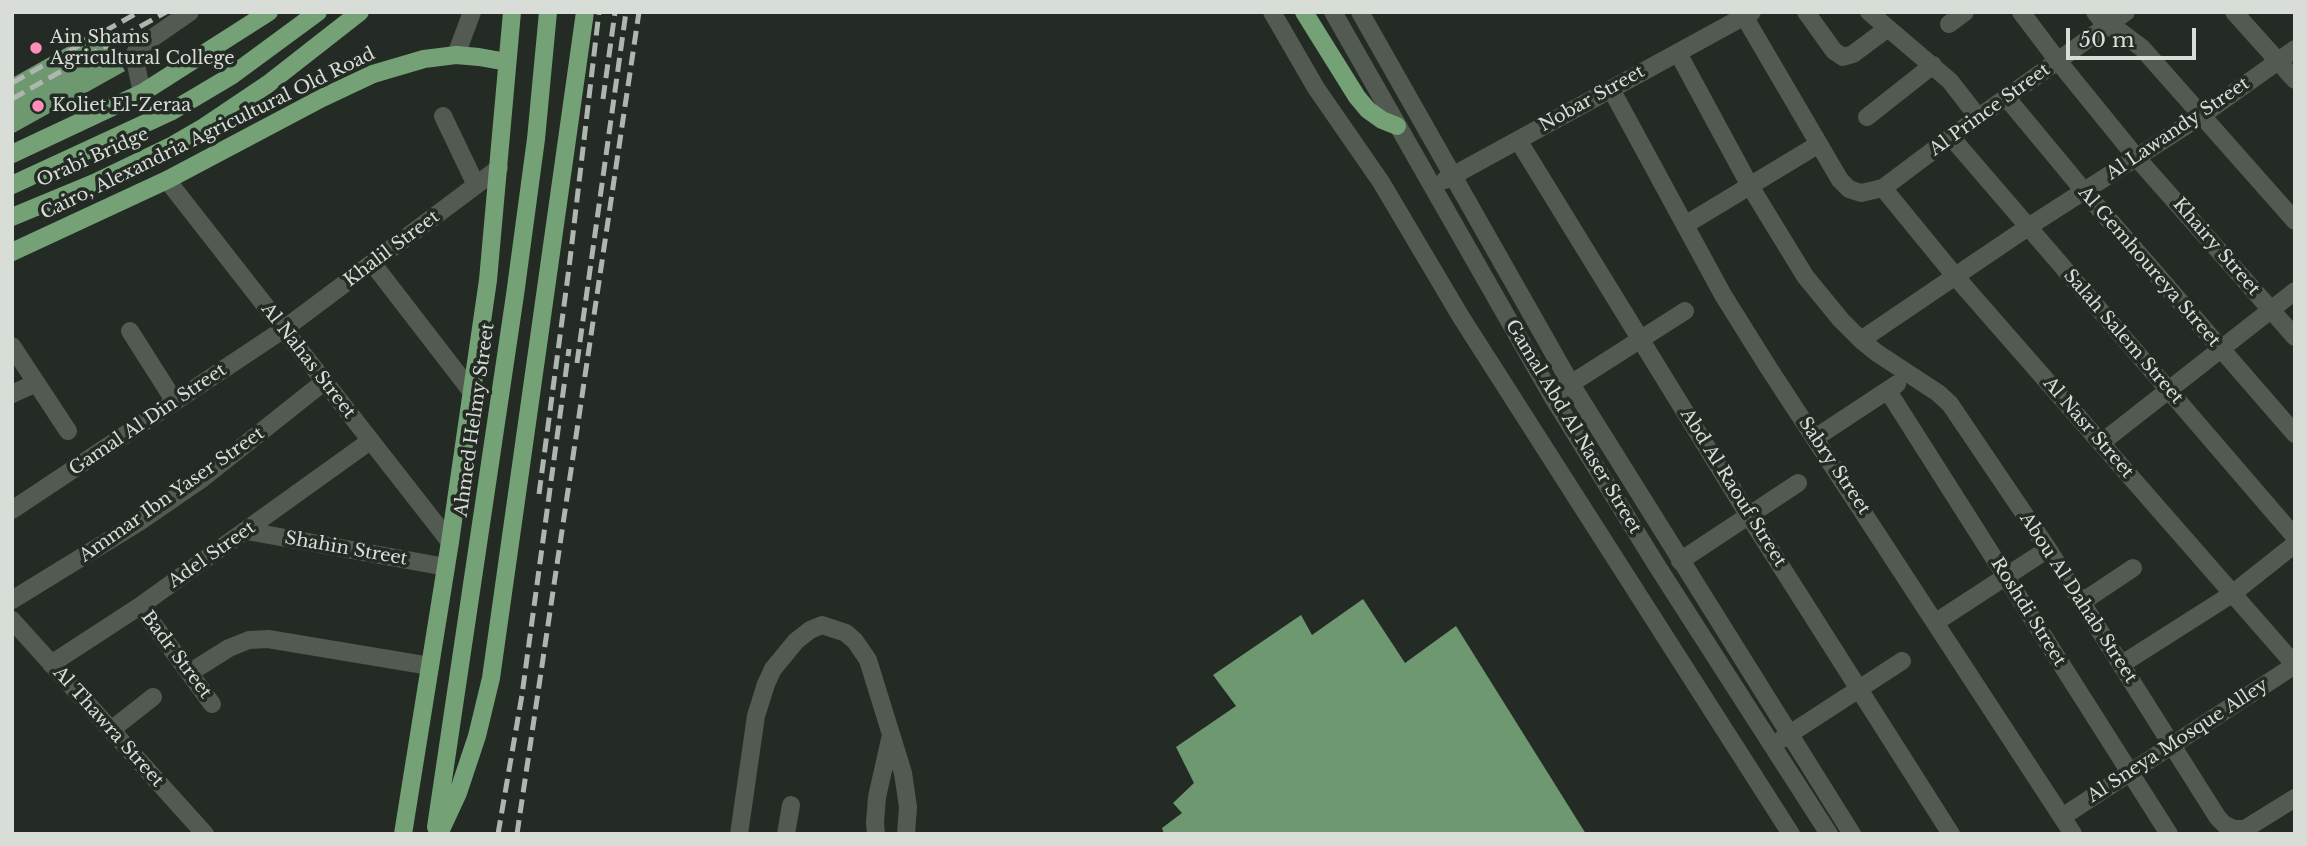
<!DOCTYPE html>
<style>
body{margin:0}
#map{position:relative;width:2307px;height:846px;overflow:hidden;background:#242b24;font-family:"Libre Baskerville",serif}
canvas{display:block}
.frame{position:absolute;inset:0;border:14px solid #d8ddd8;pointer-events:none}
.scale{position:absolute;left:2066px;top:28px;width:130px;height:32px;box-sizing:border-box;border:4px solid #d8ddd8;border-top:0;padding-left:9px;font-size:21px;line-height:24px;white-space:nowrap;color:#d8ddd8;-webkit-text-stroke:5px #242b24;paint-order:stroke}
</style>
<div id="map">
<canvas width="2307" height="846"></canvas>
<div class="frame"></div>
<div class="scale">50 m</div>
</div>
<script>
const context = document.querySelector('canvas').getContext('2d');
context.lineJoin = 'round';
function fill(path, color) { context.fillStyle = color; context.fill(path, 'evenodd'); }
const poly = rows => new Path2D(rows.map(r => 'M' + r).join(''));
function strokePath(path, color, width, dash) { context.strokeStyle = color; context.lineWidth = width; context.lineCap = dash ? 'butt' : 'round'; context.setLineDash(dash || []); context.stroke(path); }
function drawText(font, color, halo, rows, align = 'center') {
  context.font = font + ' "Libre Baskerville",serif'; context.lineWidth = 7; context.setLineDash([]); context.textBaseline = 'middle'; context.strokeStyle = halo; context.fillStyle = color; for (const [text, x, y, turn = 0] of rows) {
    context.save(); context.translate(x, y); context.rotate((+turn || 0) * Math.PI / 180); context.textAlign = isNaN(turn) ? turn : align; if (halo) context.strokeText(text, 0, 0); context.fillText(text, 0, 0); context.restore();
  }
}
fill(poly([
 [101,28,125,71,12,134,12,78],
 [1363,599,1405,663,1456,626,1586,834,1164,834,1162,828,1182,813,1173,803,1194,783,1176,747,1236,706,1213,675,1301,615,1312,635]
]), '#6e9870');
strokePath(poly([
 [1272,12,1316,88,1381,182,1461,317,1791,834],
 [1333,12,1552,396,1659,569,1829,834],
 [1360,12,1571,384,1852,834],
 [1806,12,1834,51,1843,57,1853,54,1888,28],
 [1869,12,1950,81,1978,117],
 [2021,12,2058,61,2136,157,2295,337],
 [2095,12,2106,26,2118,30,2142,48,2295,221],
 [2234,12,2295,80],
 [1744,16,1840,180,1849,189,1861,193,1883,188,1951,137,2126,12],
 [1949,24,1965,12],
 [1678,53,1750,186,1805,276,1841,320,1861,340,1877,353,1938,393,1950,404,2048,549,2218,818,2225,825,2234,829,2245,829,2295,798],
 [456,55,472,12],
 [1611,89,1723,295,1768,367,2073,834],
 [142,93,134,55,138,48,190,12],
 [2006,97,2084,191,2295,434],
 [443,116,476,185],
 [1867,117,1933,65],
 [1951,137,2295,537],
 [1518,140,1749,516,1951,834],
 [167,180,450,542],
 [1445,180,1752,12],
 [1883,188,1955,276,2295,665],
 [1685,225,1819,144],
 [373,264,471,391],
 [130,331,175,402],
 [1861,340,2028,227,2201,116,2295,49],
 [12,346,68,431],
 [1561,390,1685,311],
 [1888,391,2169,834],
 [12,394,36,383],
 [1815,438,1897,384],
 [2101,443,2295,291],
 [12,510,284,329,499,168],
 [247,531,446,567],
 [1680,561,1798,483],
 [12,600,139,522,203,478,325,381],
 [2082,602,2133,568],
 [140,606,212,704],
 [12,620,205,834],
 [1936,622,2048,549],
 [51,664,140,606,370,441],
 [2122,664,2232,594,2295,544],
 [189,673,229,648,249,640,268,639,430,666],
 [111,730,153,697],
 [1782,739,1902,661],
 [2062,817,2295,665],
 [739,834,756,716,766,684,773,669,796,641,810,630,822,625,846,633,855,641,868,660,903,773,908,807,906,834],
 [786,834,791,805],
 [876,834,875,823,877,797,891,735]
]), '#525a52', 18);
strokePath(poly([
 [1304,12,1357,97,1368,110,1382,120,1397,126],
 [12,154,142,93,269,12],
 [12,185,172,111,231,76,318,12],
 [12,217,94,183,173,145,204,127,268,84,360,12],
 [12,252,167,180,322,98,373,74,424,59,456,55,479,57,507,62],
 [436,827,515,295,536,139,548,12],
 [403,834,450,542,488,280,512,12],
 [439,834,458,793,477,736,491,678,585,12]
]), '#74a175', 18);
strokePath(poly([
 [12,83,139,12],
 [12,99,166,12],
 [603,99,615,12],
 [577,363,626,12],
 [539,494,569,268,599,12],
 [498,834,522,695,569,349],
 [517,834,639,12]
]), '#afb5af', 5, [14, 7]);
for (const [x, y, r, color] of [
 [36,48,7,"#ff8ebb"],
 [38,106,7,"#ff8ebb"]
]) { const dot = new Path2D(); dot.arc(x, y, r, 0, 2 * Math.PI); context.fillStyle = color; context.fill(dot); strokePath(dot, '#242b24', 2.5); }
drawText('18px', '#d8ddd8', '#242b24', [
 ["Ain Shams",50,38],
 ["Agricultural College",50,59],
 ["Koliet El-Zeraa",52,106]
], 'left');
drawText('18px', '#d8ddd8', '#242b24', [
 ["Nobar Street",1592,99,-29],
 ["Al Prince Street",1990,110,-36],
 ["Al Lawandy Street",2178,129,-34],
 ["Cairo, Alexandria Agricultural Old Road",208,134,-26],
 ["Orabi Bridge",93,158,-24],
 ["Khairy Street",2216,247,49],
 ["Khalil Street",392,249,-37],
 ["Al Gemhoureya Street",2149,267,49],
 ["Salah Salem Street",2123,337,49],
 ["Al Nahas Street",308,361,52],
 ["Gamal Al Din Street",148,420,-34],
 ["Ahmed Helmy Street",475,420,-82],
 ["Gamal Abd Al Naser Street",1573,427,59],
 ["Al Nasr Street",2088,428,49],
 ["Sabry Street",1834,466,56],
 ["Abd Al Raouf Street",1733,488,58],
 ["Ammar Ibn Yaser Street",172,495,-35],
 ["Shahin Street",346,549,10],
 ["Adel Street",212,555,-35],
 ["Abou Al Dahab Street",2078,598,57],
 ["Roshdi Street",2028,612,58],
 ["Badr Street",176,655,53],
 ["Al Thawra Street",108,727,48],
 ["Al Sneya Mosque Alley",2178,741,-33]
]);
</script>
